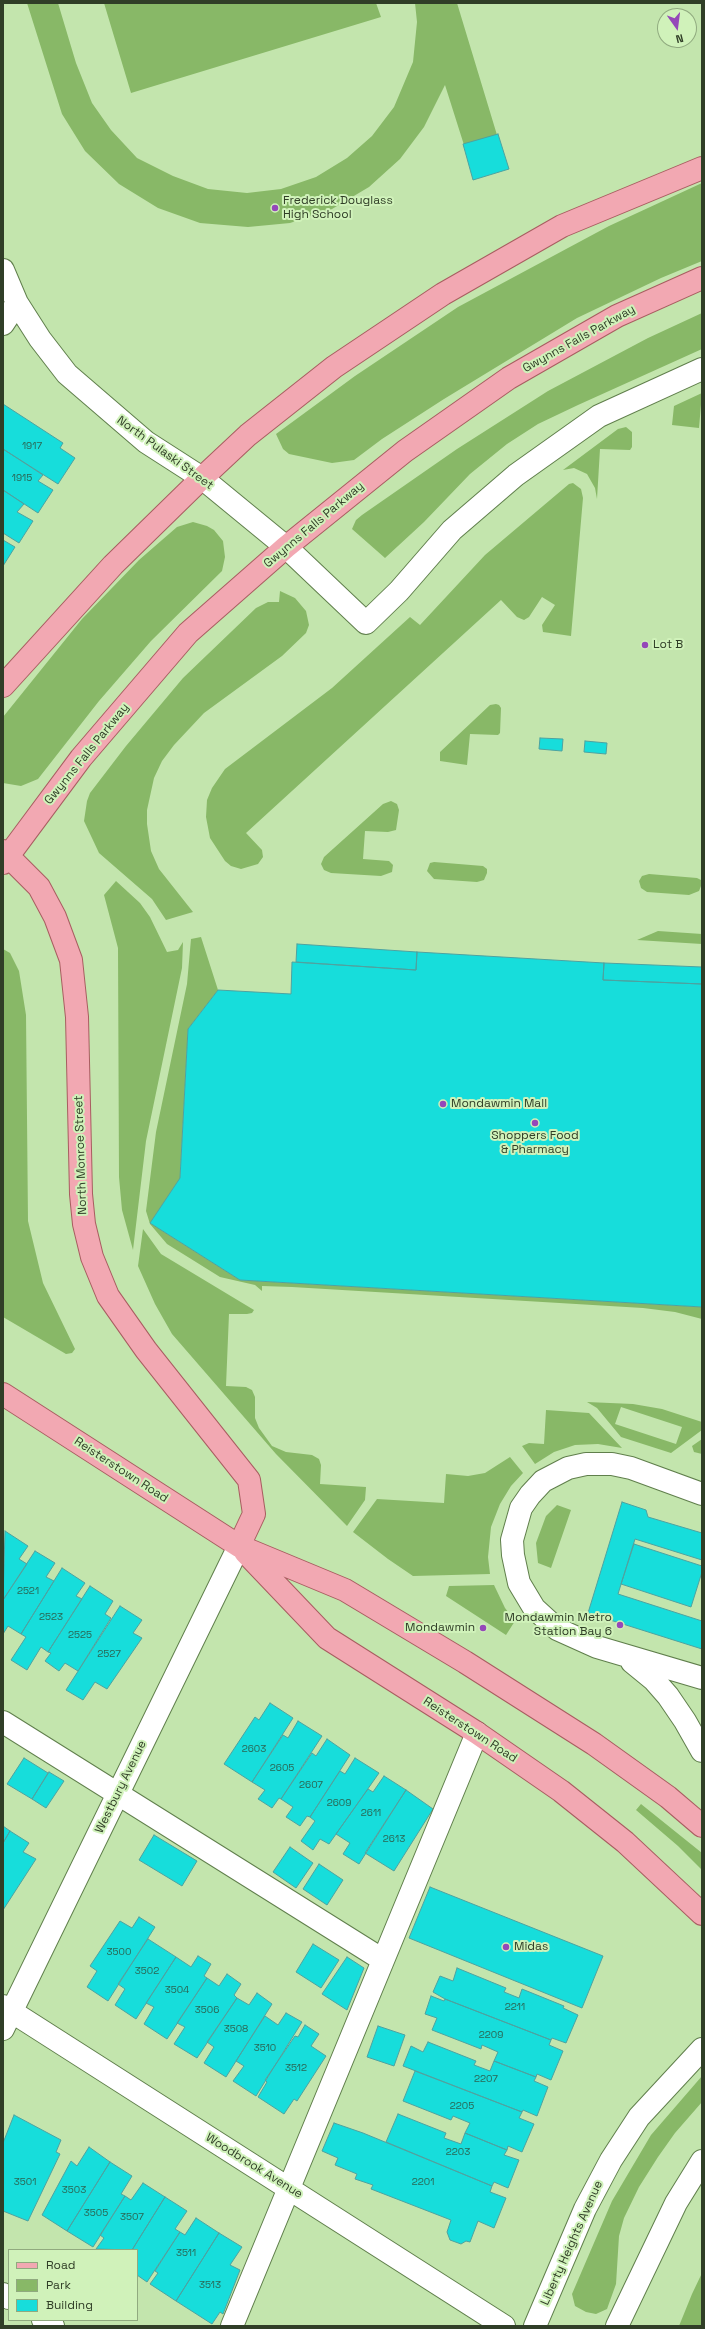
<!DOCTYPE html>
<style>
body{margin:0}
#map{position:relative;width:705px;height:2329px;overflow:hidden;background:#c3e5ad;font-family:"Space Grotesk",sans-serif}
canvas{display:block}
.frame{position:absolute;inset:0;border:4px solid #303e27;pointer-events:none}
.legend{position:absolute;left:8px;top:2249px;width:130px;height:72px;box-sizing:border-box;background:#d0f2ba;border:1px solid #90aa7f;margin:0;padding:5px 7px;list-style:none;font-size:12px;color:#303e27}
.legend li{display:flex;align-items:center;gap:8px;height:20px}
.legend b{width:20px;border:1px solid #90aa7f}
.north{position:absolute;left:657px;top:8px;width:40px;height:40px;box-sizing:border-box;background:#d0f2ba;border:1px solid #90aa7f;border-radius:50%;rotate:166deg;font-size:11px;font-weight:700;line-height:16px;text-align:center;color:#303e27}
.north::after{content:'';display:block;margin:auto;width:14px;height:18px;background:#9548b9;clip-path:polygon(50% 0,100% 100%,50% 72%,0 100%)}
</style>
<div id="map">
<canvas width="705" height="2329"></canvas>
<div class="frame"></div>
<ul class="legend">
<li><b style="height:5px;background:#f2a8b2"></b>Road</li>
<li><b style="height:11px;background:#88b867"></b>Park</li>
<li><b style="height:11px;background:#17dddb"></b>Building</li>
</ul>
<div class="north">N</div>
</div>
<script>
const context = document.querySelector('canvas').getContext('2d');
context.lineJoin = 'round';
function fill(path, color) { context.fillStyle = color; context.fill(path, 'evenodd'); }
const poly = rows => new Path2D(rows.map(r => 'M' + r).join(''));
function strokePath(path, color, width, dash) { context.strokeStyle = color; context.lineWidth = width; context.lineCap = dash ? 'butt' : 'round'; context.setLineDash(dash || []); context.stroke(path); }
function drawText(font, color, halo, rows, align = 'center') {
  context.font = font + ' "Space Grotesk",sans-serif'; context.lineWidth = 4; context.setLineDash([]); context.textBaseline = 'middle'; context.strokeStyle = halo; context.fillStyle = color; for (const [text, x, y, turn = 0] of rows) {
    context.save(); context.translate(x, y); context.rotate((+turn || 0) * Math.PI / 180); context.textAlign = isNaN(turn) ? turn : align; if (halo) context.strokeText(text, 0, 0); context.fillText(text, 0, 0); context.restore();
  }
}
fill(poly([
 [27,3,58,3,76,63,92,103,111,130,137,158,173,176,208,189,247,193,281,189,316,177,347,158,372,136,394,107,413,62,417,22,415,3,457,3,497,135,464,145,445,85,424,127,400,159,369,187,332,209,290,223,248,227,200,223,158,208,119,184,85,151,62,114],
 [104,3,376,3,381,17,131,93],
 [702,183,702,261,661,278,577,318,444,399,382,439,354,460,332,463,289,454,283,449,276,434,355,376,458,307,609,226],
 [702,313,702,349,578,405,538,424,507,444,470,474,424,522,385,558,352,529,356,520,362,515,457,449,548,391,648,338],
 [702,393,699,428,672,425,674,406],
 [626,427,632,432,632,447,630,450,600,449,597,499,595,488,587,474,574,468,563,470,618,429],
 [573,483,581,489,583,498,571,636,543,632,542,625,555,605,542,597,529,617,524,620,517,617,501,600,246,833,262,850,263,857,258,864,241,869,231,866,225,861,210,838,206,817,207,800,212,788,225,769,332,688,410,617,420,625,485,555,569,484],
 [193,522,207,526,214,530,223,541,225,557,222,571,151,641,99,701,38,779,21,786,3,783,3,717,82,619,139,560,177,527],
 [280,591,295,598,306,611,309,625,306,633,282,656,204,713,174,745,162,761,154,778,147,810,147,824,151,851,159,869,193,912,166,920,152,899,99,853,84,821,87,801,90,793,126,746,183,678,256,608,268,602,279,602],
 [496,704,499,705,501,708,500,733,498,735,470,734,467,765,440,761,440,752,490,705],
 [391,801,397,804,399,810,396,830,388,832,365,831,363,859,389,861,393,865,392,872,381,876,331,873,324,870,321,864,324,857,383,804],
 [434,862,483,866,487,869,487,873,484,880,477,882,434,879,427,871,430,863],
 [649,874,697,878,701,880,701,886,699,891,689,895,647,892,641,888,639,881,642,876],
 [116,881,140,903,150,917,167,952,178,950,183,942,182,968,146,1141,133,1250,122,1210,119,1177,118,948,104,895],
 [658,931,702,934,702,944,637,940],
 [201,937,218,990,188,1029,180,1178,150,1223,240,1280,702,1307,702,1319,675,1312,643,1308,292,1287,262,1286,262,1291,255,1285,220,1277,167,1244,150,1224,146,1211,156,1132,187,984,191,939],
 [3,949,10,953,19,971,26,1015,28,1221,43,1283,75,1349,72,1353,66,1354,3,1317],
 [143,1229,161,1254,254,1310,252,1313,247,1314,229,1314,226,1386,246,1387,252,1390,255,1397,255,1418,259,1428,272,1446,286,1452,312,1455,319,1459,321,1465,320,1484,366,1487,365,1500,347,1526,276,1454,172,1334,155,1304,138,1266],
 [587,1402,633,1404,662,1409,702,1422,702,1430,671,1453,621,1437,597,1408],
 [621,1407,682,1427,676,1444,615,1424],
 [546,1410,589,1413,622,1448,598,1444,575,1445,554,1452,535,1464,522,1446,529,1443,544,1444],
 [702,1439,702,1454,694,1452,692,1446],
 [510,1457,523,1473,511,1486,500,1504,491,1527,488,1557,490,1574,413,1576,388,1559,353,1532,377,1499,444,1503,446,1474,468,1476,485,1473],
 [557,1505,571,1510,551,1568,538,1563,536,1543,546,1516],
 [494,1585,505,1608,515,1621,506,1635,446,1596,449,1586],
 [641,1804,702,1853,702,1870,678,1846,636,1810],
 [702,2076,702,2102,675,2133,658,2157,639,2187,624,2218,619,2236,616,2284,607,2309,596,2314,586,2312,575,2306,572,2294,612,2201,651,2135],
 [702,2273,702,2326,679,2326,692,2294]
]), '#88b867');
const building = poly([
 [498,134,509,169,473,180,463,144,498,134],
 [3,404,63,443,60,448,75,458,58,484,3,449,3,404],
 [3,449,43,475,38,481,53,490,38,513,3,490,3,449],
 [3,490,24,504,17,512,33,521,19,543,3,533,3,490],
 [3,540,15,547,3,566,3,540],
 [540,738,563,739,562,751,539,749,540,738],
 [585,741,607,743,606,754,584,752,585,741],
 [297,944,417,952,416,970,296,962,297,944],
 [417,952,604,963,603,980,702,984,702,1307,240,1280,150,1223,180,1178,188,1029,218,990,291,994,292,962,416,970,417,952],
 [604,963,702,967,702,984,603,980,604,963],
 [622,1502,646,1510,648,1517,702,1533,702,1560,635,1539,618,1594,702,1621,702,1649,588,1613,622,1502],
 [5,1531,28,1546,19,1559,27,1564,3,1600,5,1531],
 [634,1544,702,1566,702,1572,691,1607,621,1584,634,1544],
 [35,1551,55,1563,46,1577,54,1581,21,1634,8,1626,3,1634,3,1600,35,1551],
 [62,1568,85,1583,76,1596,82,1599,48,1652,41,1647,27,1670,11,1660,26,1637,21,1634,62,1568],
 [90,1586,113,1601,105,1614,111,1618,78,1671,65,1663,59,1671,45,1661,51,1653,48,1652,90,1586],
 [120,1606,142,1620,133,1633,142,1638,107,1689,95,1682,83,1700,66,1690,120,1606],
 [270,1703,293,1718,252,1782,224,1764,255,1717,259,1720,270,1703],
 [298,1721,322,1736,281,1799,279,1798,272,1808,258,1799,265,1790,252,1782,283,1735,288,1738,298,1721],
 [327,1739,350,1755,310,1817,307,1816,300,1826,286,1817,293,1807,281,1799,312,1753,316,1756,327,1739],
 [24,1758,48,1773,32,1799,7,1784,24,1758],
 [355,1758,379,1773,329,1844,320,1839,313,1850,301,1841,315,1821,310,1817,340,1771,345,1774,355,1758],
 [49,1772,64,1781,46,1808,32,1799,49,1772],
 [384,1776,406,1790,359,1864,343,1854,350,1843,336,1834,368,1789,373,1792,384,1776],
 [406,1790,433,1809,394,1871,365,1853,406,1790],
 [3,1826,10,1831,3,1843,3,1826],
 [10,1831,29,1843,23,1852,36,1859,3,1910,3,1843,10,1831],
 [154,1835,197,1861,182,1886,139,1860,154,1835],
 [290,1847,313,1863,296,1888,273,1872,290,1847],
 [319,1864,343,1880,327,1905,303,1889,319,1864],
 [430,1887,603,1956,582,2008,409,1938,430,1887],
 [139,1917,155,1927,108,2001,87,1987,97,1971,90,1966,120,1921,132,1928,139,1917],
 [148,1939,176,1957,136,2019,115,2005,125,1989,118,1984,148,1939],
 [313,1944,339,1960,321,1988,296,1972,313,1944],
 [198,1956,211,1964,204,1976,207,1978,167,2039,144,2024,154,2007,146,2003,176,1957,191,1967,198,1956],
 [347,1957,364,1968,347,2010,322,1994,347,1957],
 [457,1968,506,1988,504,1992,519,1998,522,1989,564,2006,563,2008,578,2015,566,2043,552,2038,551,2040,445,1999,433,1992,440,1976,453,1981,457,1968],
 [227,1974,241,1984,234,1995,237,1998,197,2058,174,2044,185,2027,177,2023,207,1978,219,1986,227,1974],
 [257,1993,272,2004,226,2077,204,2063,214,2047,207,2042,237,1998,249,2005,257,1993],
 [431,1996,444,2001,445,1999,551,2040,549,2045,563,2051,551,2080,537,2074,536,2077,494,2061,498,2052,482,2045,481,2049,432,2030,437,2018,425,2014,431,1996],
 [286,2013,302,2022,256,2096,233,2081,244,2066,236,2061,265,2016,278,2025,286,2013],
 [305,2025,319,2034,311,2046,326,2056,297,2101,294,2099,284,2114,258,2097,267,2082,265,2080,295,2036,298,2037,305,2025],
 [378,2026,405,2035,394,2066,367,2057,378,2026],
 [428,2042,476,2061,474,2065,490,2071,494,2061,536,2077,534,2081,548,2087,537,2116,523,2110,522,2112,403,2066,411,2046,423,2052,428,2042],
 [415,2071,522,2112,519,2118,534,2124,522,2152,508,2146,507,2150,465,2133,470,2123,453,2116,451,2120,403,2101,415,2071],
 [398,2114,446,2133,444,2138,461,2144,465,2133,507,2150,504,2155,519,2160,508,2188,494,2182,492,2186,386,2142,398,2114],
 [14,2115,61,2140,56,2152,60,2154,28,2221,3,2211,3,2143,14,2115],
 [334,2123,363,2133,492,2186,490,2192,506,2198,494,2228,478,2221,470,2242,466,2241,461,2244,450,2240,447,2232,451,2220,371,2189,373,2185,355,2179,357,2174,335,2165,338,2158,322,2151,334,2123],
 [89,2147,110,2162,67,2231,42,2215,71,2161,77,2166,89,2147],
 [110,2162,132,2176,121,2194,125,2196,93,2247,67,2231,110,2162],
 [143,2183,165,2197,132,2250,96,2249,104,2238,100,2235,125,2196,131,2200,143,2183],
 [165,2197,187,2211,175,2229,180,2232,147,2282,137,2275,137,2250,132,2250,165,2197],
 [196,2218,219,2233,176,2301,150,2284,158,2273,155,2271,180,2232,185,2235,196,2218],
 [219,2233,242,2247,230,2265,240,2270,223,2314,220,2312,212,2324,176,2301,219,2233]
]);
fill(building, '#17dddb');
strokePath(building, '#4da2a0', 1);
const minor = poly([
 [3,270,17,303,40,339,67,374,146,442,202,478,286,547,366,623,399,591,452,530,516,475,599,416,702,369],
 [3,324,17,303],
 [702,1494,631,1468,612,1464,586,1464,568,1468,543,1481,530,1495,521,1508,512,1540,513,1555,519,1583,534,1608,557,1629,597,1647,702,1678],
 [632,1662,654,1680,668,1696,685,1721,702,1751],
 [3,1722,383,1960],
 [3,2006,504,2326],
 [3,2029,239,1546],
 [3,2294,9,2298],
 [43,2320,53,2326],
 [232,2326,477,1733],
 [535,2326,585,2209,611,2160,639,2117,702,2049],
 [617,2326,676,2203,702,2161]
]);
const major = poly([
 [3,686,113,565,202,478,248,435,334,367,443,294,562,226,702,168],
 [3,851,39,887,55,917,71,960,77,1017,81,1194,84,1224,92,1257,108,1296,146,1350,249,1480,254,1514,239,1546],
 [3,863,81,758,188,633,286,547,405,451,509,378,617,316,702,278],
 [3,1394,239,1546,345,1590,465,1662,594,1744,668,1797,702,1826],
 [245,1552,327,1638,477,1733,561,1791,625,1842,702,1914]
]);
strokePath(minor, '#607f4c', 24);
strokePath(major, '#a85d60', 24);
strokePath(minor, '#fff', 22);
strokePath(major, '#f2a8b2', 22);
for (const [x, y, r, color] of [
 [275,208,4,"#9548b9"],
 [645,645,4,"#9548b9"],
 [443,1104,4,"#9548b9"],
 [535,1123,4,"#9548b9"],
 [620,1625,4,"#9548b9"],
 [483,1628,4,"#9548b9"],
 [506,1947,4,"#9548b9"]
]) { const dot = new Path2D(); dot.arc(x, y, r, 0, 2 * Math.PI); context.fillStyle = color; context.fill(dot); strokePath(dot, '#d0f2ba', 1.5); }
drawText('10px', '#2a6654', null, [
 ["1917",32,446],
 ["1915",22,478],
 ["2521",28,1591],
 ["2523",51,1617],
 ["2525",80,1635],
 ["2527",109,1654],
 ["2603",254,1749],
 ["2605",282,1768],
 ["2607",311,1785],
 ["2609",339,1803],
 ["2611",371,1813],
 ["2613",394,1839],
 ["3500",119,1952],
 ["3502",147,1971],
 ["3504",177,1990],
 ["2211",515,2007],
 ["3506",207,2010],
 ["3508",236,2029],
 ["2209",491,2035],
 ["3510",265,2048],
 ["3512",296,2068],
 ["2207",486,2079],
 ["2205",462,2106],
 ["2203",458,2152],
 ["3501",25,2182],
 ["2201",423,2182],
 ["3503",74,2190],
 ["3505",96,2213],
 ["3507",132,2217],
 ["3511",186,2253],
 ["3513",210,2285]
]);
drawText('12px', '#303e27', '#d0f2ba', [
 ["Frederick Douglass",283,201],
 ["High School",283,215],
 ["Lot B",653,645],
 ["Mondawmin Mall",451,1104],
 ["Shoppers Food",535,1136,"center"],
 ["& Pharmacy",535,1150,"center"],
 ["Mondawmin Metro",612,1618,"right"],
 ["Station Bay 6",612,1632,"right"],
 ["Mondawmin",475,1628,"right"],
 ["Midas",514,1947]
], 'left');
drawText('12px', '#303e27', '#d0f2ba', [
 ["Gwynns Falls Parkway",579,339,-29],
 ["North Pulaski Street",165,453,36],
 ["Gwynns Falls Parkway",314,525,-40],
 ["Gwynns Falls Parkway",87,754,-51],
 ["North Monroe Street",81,1155,-92],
 ["Reisterstown Road",121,1470,33],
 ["Reisterstown Road",470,1730,33],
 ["Westbury Avenue",121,1787,-64],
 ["Woodbrook Avenue",254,2166,32],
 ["Liberty Heights Avenue",572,2243,-66]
]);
</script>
